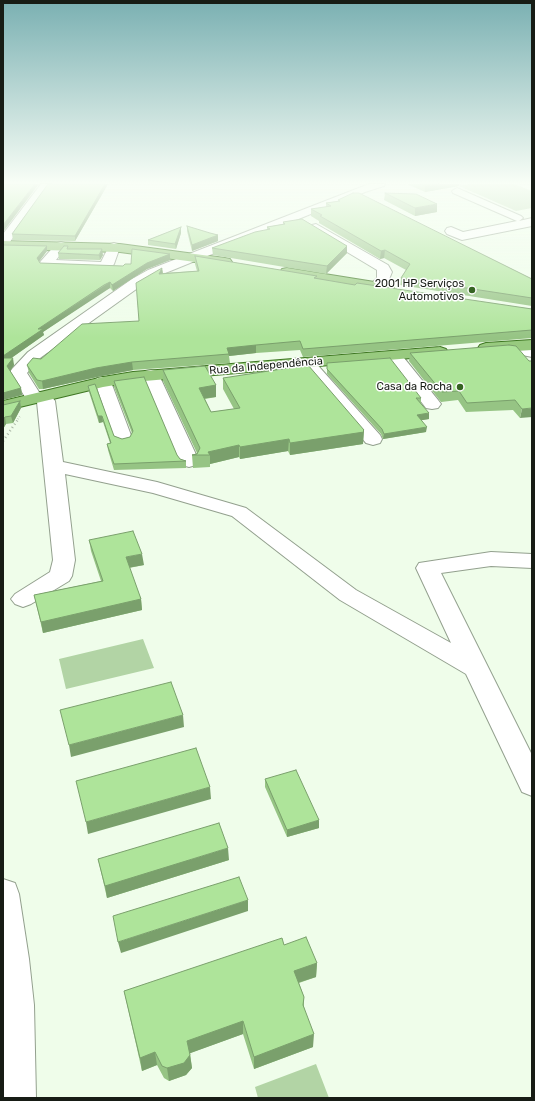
<!DOCTYPE html>
<meta charset="utf-8">
<style>
body{margin:0}
#map{position:relative;width:535px;height:1101px;overflow:hidden;background:#effdea;font-family:Rubik,sans-serif}
canvas{display:block}
.frame{position:absolute;inset:0;border:4px solid #171c15;pointer-events:none}
</style>
<div id="map">
<canvas width="535" height="1101"></canvas>
<div class="frame"></div>
</div>
<script>
const context = document.querySelector('canvas').getContext('2d');
context.lineJoin = 'round';
function fill(path, color) { context.fillStyle = color; context.fill(path, 'evenodd'); }
const poly = rows => new Path2D(rows.map(r => 'M' + r).join(''));
function strokePath(path, color, width, dash) { context.strokeStyle = color; context.lineWidth = width; context.lineCap = dash ? 'butt' : 'round'; context.setLineDash(dash || []); context.stroke(path); }
function drawText(font, color, halo, rows, align = 'center') {
  context.font = font + ' Rubik,sans-serif'; context.lineWidth = 3; context.setLineDash([]); context.textBaseline = 'middle'; context.strokeStyle = halo; context.fillStyle = color; for (const [text, x, y, turn = 0] of rows) {
    context.save(); context.translate(x, y); context.rotate((+turn || 0) * Math.PI / 180); context.textAlign = isNaN(turn) ? turn : align; if (halo) context.strokeText(text, 0, 0); context.fillText(text, 0, 0); context.restore();
  }
}
fill(poly([
 [469,184,514,184,532,191,532,208,516,211,459,186],
 [143,639,154,668,66,689,59,659],
 [316,1064,329,1098,258,1098,255,1087]
]), '#b2d4a5');
const minor = poly([
 [41,184,51,184,7,246,3,247,3,234,41,184],
 [369,184,385,184,384,186,365,192,158,276,142,285,40,358,27,373,39,392,48,392,55,401,63,462,157,482,246,508,356,590,451,643,416,568,419,563,491,552,532,554,532,568,491,566,441,573,532,755,532,796,522,792,466,674,340,600,232,516,153,493,65,474,75,560,72,576,69,581,31,604,23,607,15,604,11,599,15,594,50,572,53,560,37,402,28,402,10,372,12,369,28,352,132,279,148,270,369,184],
 [457,188,521,216,523,218,519,221,532,218,532,226,462,240,447,234,445,231,447,228,451,227,463,232,517,221,453,193,452,191,457,188],
 [316,224,388,265,392,272,388,282,381,289,376,290,371,289,369,286,377,278,377,270,312,231,310,228,312,225,316,224],
 [61,242,65,243,67,246,56,260,101,262,110,244,114,243,118,244,120,247,114,264,110,269,105,270,41,267,39,264,41,261,57,243,61,242],
 [504,342,532,347,532,357,498,350,496,347,498,344,504,342],
 [394,351,400,353,438,400,441,404,438,408,432,409,426,408,386,356,388,353,394,351],
 [307,358,313,360,380,435,382,439,380,443,373,445,366,443,301,366,299,363,301,360,307,358],
 [151,370,157,371,159,375,199,461,196,465,189,467,182,465,179,461,143,375,145,371,151,370],
 [103,377,109,378,111,382,132,438,130,442,123,444,116,442,114,438,95,382,97,378,103,377],
 [3,879,15,883,19,894,29,959,34,1005,36,1098,3,1098,3,879]
]);
const major = poly([
 [3,241,120,244,225,258,230,259,232,262,230,265,225,266,120,252,3,249,3,241],
 [287,268,387,284,392,285,394,288,392,291,387,292,282,275,280,272,282,269,287,268],
 [532,340,532,350,486,353,480,351,478,348,480,345,486,343,532,340],
 [440,347,446,349,448,352,446,355,133,382,103,387,3,411,3,401,103,377,133,372,440,347]
]);
strokePath(minor, '#93a08e', 2);
strokePath(major, '#3e7622', 2);
strokePath(poly([
 [18,419,21,415]
]), '#acb8a8', 2, [0.5, 2]);
strokePath(poly([
 [3,441,19,418]
]), '#acb8a8', 2.5, [1, 3]);
fill(minor, '#fff');
fill(major, '#98ca7f');
fill(poly([
 [48,184,108,184,75,241,13,240,12,234],
 [407,184,459,184,459,186,425,192],
 [385,193,437,212,415,216,384,200],
 [338,200,532,279,532,306,400,285,401,278,406,270,384,258,380,259,319,223,319,221,311,216,311,209,326,207,326,203,338,201],
 [283,222,347,253,326,274,213,255,212,248,267,230,267,227,283,224],
 [187,226,218,241,192,251,187,231],
 [181,227,181,233,176,249,148,245,148,240],
 [3,245,47,246,47,251,39,261,40,263,123,266,170,254,170,260,147,269,113,291,110,288,104,291,43,332,44,335,11,358,14,365,10,371,21,388,22,395,3,400],
 [58,253,103,255,100,260,59,259],
 [195,256,317,276,317,278,355,285,532,309,532,338,303,357,300,350,256,353,229,356,230,363,133,370,97,377,43,389,39,389,29,373,27,365,139,321,162,268,163,273,197,271,195,264],
 [410,353,532,361,520,418,513,410,466,412,458,400,441,402,409,361],
 [327,363,421,398,421,403,429,419,421,420,426,432,383,439,381,434,327,374],
 [163,370,216,385,216,397,205,399,211,412,234,409,223,389,223,378,364,430,363,442,363,444,290,455,288,451,240,459,239,457,210,464,210,467,193,468,192,455,197,453,163,381],
 [114,381,180,459,186,461,186,468,114,470,108,450,107,444,110,443,103,422,99,423,89,392,88,386,114,436,122,439,130,437,132,433,114,387],
 [20,401,21,408,13,423,6,424,3,429,3,405],
 [89,540,144,565,129,568,141,599,142,610,43,633,34,595,101,581,91,551],
 [265,779,319,828,287,837,265,787],
 [98,859,229,860,107,898],
 [284,945,317,963,316,977,299,983,304,997,304,1007,313,1047,254,1069,243,1034,190,1053,192,1068,186,1075,169,1081,164,1078,157,1065,142,1071,124,991]
]), '#96c484');
fill(poly([
 [35,184,39,184,3,232,3,225],
 [105,184,108,184,75,241,75,236],
 [439,184,459,184,459,186,425,192,425,186],
 [437,204,437,212,415,216,415,208],
 [181,227,181,233,176,249,175,244],
 [218,235,218,241,192,251,192,245],
 [47,246,47,251,38,263,37,258],
 [347,246,347,253,326,274,327,266],
 [102,249,103,255,100,260,99,255],
 [385,250,384,258,380,259,381,251],
 [170,254,170,260,147,269,113,291,112,285,147,263],
 [162,268,163,276,159,274],
 [110,282,110,288,43,332,44,335,3,364,3,356,38,329],
 [256,345,256,353,229,356,227,348],
 [13,358,14,365,9,373,7,366],
 [132,362,133,370,97,377,43,389,42,381,96,368],
 [216,385,216,397,200,399,199,388],
 [21,388,22,395,3,400,3,393],
 [20,401,21,408,13,423,11,416],
 [532,408,532,417,520,418,522,409],
 [429,413,429,419,417,421,417,415],
 [98,416,102,416,103,422,99,423],
 [5,417,6,424,3,429,3,419],
 [427,427,426,432,383,439,384,434],
 [364,430,363,444,290,455,290,443],
 [289,439,288,451,240,459,240,447],
 [239,445,239,457,210,464,210,455,208,452],
 [142,554,144,565,127,568,126,557],
 [141,599,142,610,43,633,41,622],
 [183,715,184,727,71,757,69,745],
 [210,787,211,799,88,834,86,822],
 [319,820,319,828,287,837,287,830],
 [228,848,229,860,107,898,105,886],
 [248,900,248,911,121,953,118,942],
 [317,963,316,977,294,984,294,971],
 [243,1021,243,1034,188,1054,187,1041],
 [314,1034,313,1047,254,1069,254,1057],
 [155,1052,157,1065,142,1071,140,1058],
 [190,1055,192,1068,186,1075,169,1081,167,1068]
]), '#7aa06c');
const building = poly([
 [3,184,35,184,3,225,3,184],
 [48,184,105,184,75,236,12,234,48,184],
 [420,184,439,184,425,186,420,184],
 [353,193,359,193,532,279,532,298,401,278,410,264,385,250,381,251,320,216,322,215,311,209,331,206,326,203,340,201,338,200,353,193],
 [385,193,416,194,437,204,415,208,385,193],
 [302,219,347,246,327,266,212,248,255,232,270,229,267,227,285,224,283,222,302,219],
 [187,226,210,233,218,235,192,245,187,226],
 [181,227,175,244,148,240,181,227],
 [3,245,47,246,37,258,40,263,123,266,125,264,131,264,132,249,170,254,147,263,112,285,110,282,104,285,38,329,43,329,3,356,3,245],
 [64,246,68,246,67,249,102,249,99,255,58,253,64,246],
 [195,256,317,276,314,278,355,285,357,283,532,309,532,330,303,349,300,341,256,345,227,348,229,354,132,362,96,368,42,381,37,380,27,365,33,358,41,359,82,324,139,321,136,283,162,268,159,274,199,271,195,256],
 [509,345,516,346,529,361,532,361,532,408,522,409,515,400,467,403,459,391,442,392,410,353,509,345],
 [3,358,13,358,7,366,21,388,3,393,3,358],
 [390,358,421,398,416,398,429,413,417,415,427,427,384,434,382,429,327,369,327,363,390,358],
 [308,365,364,430,363,431,364,432,290,443,289,439,240,447,239,445,208,452,210,455,192,455,197,454,200,448,163,370,205,366,216,385,199,388,211,412,240,408,223,378,308,365],
 [144,377,177,455,180,459,186,461,114,464,107,444,111,443,102,416,98,416,88,386,95,384,114,436,122,439,130,437,133,431,114,381,144,377],
 [20,401,11,416,5,417,3,419,3,405,20,401],
 [133,531,142,554,126,557,141,599,41,622,34,595,103,581,89,540,133,531],
 [171,682,183,715,69,745,60,710,171,682],
 [196,748,210,787,86,822,76,781,196,748],
 [296,770,319,820,287,830,265,779,296,770],
 [219,823,228,848,105,886,98,859,219,823],
 [239,877,248,900,118,942,113,916,239,877],
 [306,937,317,963,294,971,304,997,303,1005,314,1034,254,1057,243,1021,187,1041,190,1055,184,1063,167,1068,162,1066,155,1052,140,1058,124,991,282,938,284,945,306,937]
]);
fill(building, '#aee49a');
strokePath(building, '#7aa06c', 1);
const sky = context.createLinearGradient(0, 0, 0, 338);
sky.addColorStop(0, '#7ab0b2');
sky.addColorStop(0.54, '#f8fef6');
sky.addColorStop(1, '#f8fef600');
context.fillStyle = sky;
context.fillRect(0, 0, 535, 338);
for (const [x, y, r, color] of [
 [472,290,4,"#366422"],
 [460,387,4,"#366422"]
]) { const dot = new Path2D(); dot.arc(x, y, r, 0, 2 * Math.PI); context.fillStyle = color; context.fill(dot); strokePath(dot, '#fff', 1.5); }
drawText('11px', '#171c15', '#fff', [
 ["2001 HP Serviços",464,284],
 ["Automotivos",464,297],
 ["Casa da Rocha",452,387]
], 'right');
drawText('11px', '#171c15', '#fff', [
 ["Rua da Independência",266,366,-5]
]);
</script>
